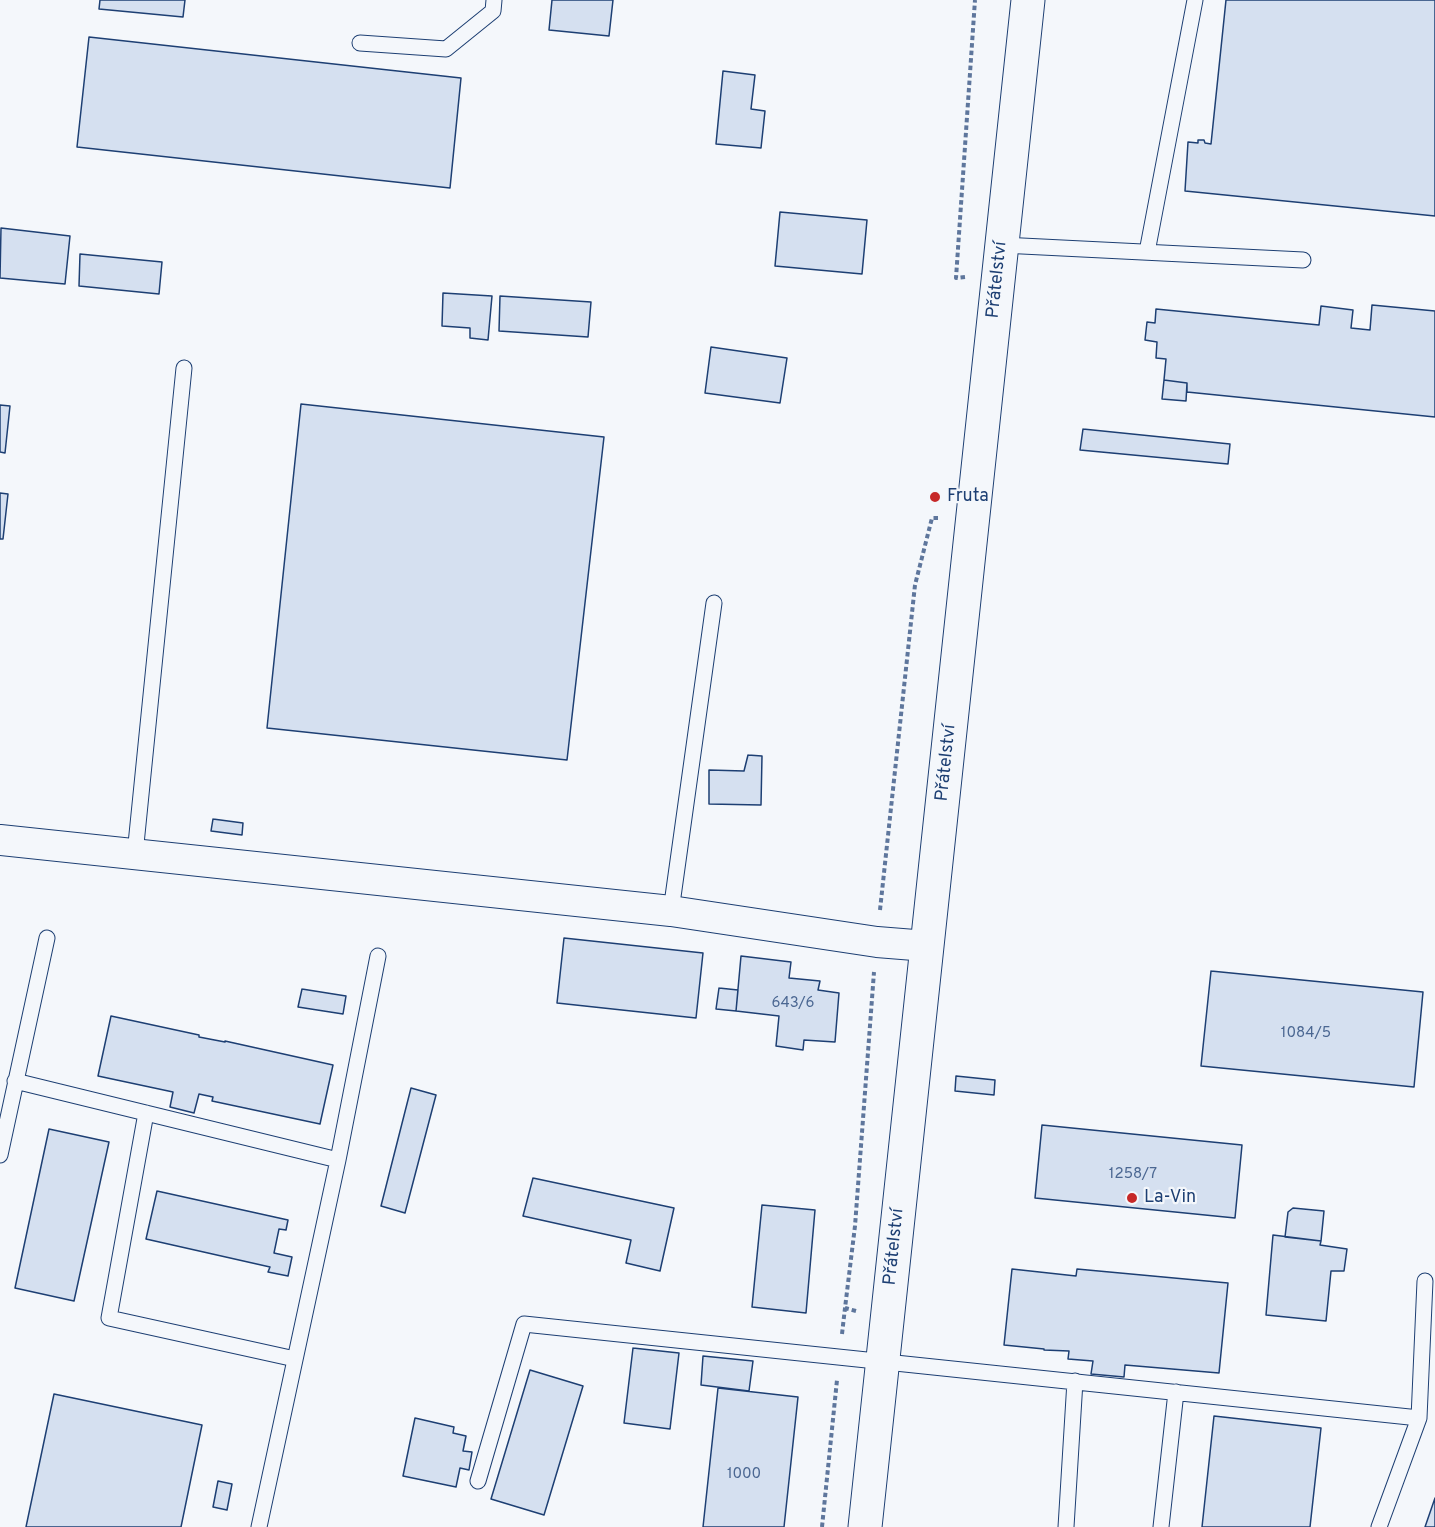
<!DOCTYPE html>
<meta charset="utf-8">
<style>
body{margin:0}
canvas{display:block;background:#f4f7fb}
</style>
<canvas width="1435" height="1527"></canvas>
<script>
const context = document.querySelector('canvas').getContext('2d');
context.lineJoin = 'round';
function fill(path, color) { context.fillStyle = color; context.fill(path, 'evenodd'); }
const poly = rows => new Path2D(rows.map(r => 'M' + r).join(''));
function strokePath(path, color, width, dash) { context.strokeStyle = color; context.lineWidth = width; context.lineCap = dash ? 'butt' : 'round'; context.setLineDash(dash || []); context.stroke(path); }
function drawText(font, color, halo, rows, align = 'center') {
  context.font = font + ' Overpass,sans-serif'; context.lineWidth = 4.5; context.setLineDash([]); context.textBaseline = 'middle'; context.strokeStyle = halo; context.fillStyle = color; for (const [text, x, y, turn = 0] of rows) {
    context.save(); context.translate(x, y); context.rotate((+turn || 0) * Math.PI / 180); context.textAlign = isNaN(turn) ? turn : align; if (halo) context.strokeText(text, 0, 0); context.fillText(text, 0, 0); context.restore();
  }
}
const building = poly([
 [100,0,185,0,183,17,99,9,100,0],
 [552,0,613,0,609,36,549,30,552,0],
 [1226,0,1435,0,1435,216,1185,191,1188,142,1198,143,1198,140,1204,140,1205,143,1211,144,1226,0],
 [89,37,461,78,450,188,77,147,89,37],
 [723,71,755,75,751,109,765,111,761,148,716,144,723,71],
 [780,212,867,220,862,274,775,266,780,212],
 [1,228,70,236,65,284,0,278,1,228],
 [80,254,162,262,159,294,79,286,80,254],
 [443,293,492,296,488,340,470,338,470,328,442,326,443,293],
 [500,296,591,302,588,337,499,331,500,296],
 [1372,305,1435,311,1435,417,1187,392,1187,383,1164,380,1166,359,1156,358,1157,342,1145,340,1147,322,1155,323,1156,309,1319,325,1321,306,1353,310,1351,328,1370,330,1372,305],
 [711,347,787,358,780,403,705,393,711,347],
 [1164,380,1187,383,1186,401,1162,399,1164,380],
 [301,404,604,437,567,760,267,728,301,404],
 [0,405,10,406,5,453,0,452,0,405],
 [1083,429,1230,444,1228,464,1080,450,1083,429],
 [0,493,8,494,3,539,0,539,0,493],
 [748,755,762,756,761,805,709,804,709,770,744,771,748,755],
 [213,819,243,823,242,835,211,831,213,819],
 [564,938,703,953,696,1018,557,1003,564,938],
 [741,956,791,962,789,978,820,981,818,990,839,993,835,1042,804,1040,803,1050,776,1046,779,1016,736,1011,741,956],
 [1211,971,1423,992,1414,1087,1201,1066,1211,971],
 [719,988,738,990,736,1011,716,1009,719,988],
 [302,989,346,996,343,1014,298,1007,302,989],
 [111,1016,199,1035,199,1037,225,1042,225,1041,333,1065,320,1124,212,1101,213,1097,199,1094,194,1113,170,1107,173,1092,98,1076,111,1016],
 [956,1076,995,1080,994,1095,955,1091,956,1076],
 [411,1088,436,1095,405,1213,381,1206,411,1088],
 [1042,1125,1242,1145,1235,1218,1035,1198,1042,1125],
 [49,1129,109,1142,74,1301,15,1288,49,1129],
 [533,1178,674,1208,660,1271,626,1263,631,1240,523,1216,533,1178],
 [157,1191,288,1220,286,1230,279,1229,274,1253,292,1257,288,1276,268,1272,270,1267,146,1239,157,1191],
 [762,1205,815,1210,806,1313,752,1307,762,1205],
 [1293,1208,1324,1211,1321,1241,1285,1237,1288,1212,1293,1208],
 [1273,1235,1321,1241,1320,1245,1347,1249,1344,1271,1331,1271,1326,1321,1266,1315,1273,1235],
 [1012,1269,1076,1276,1077,1269,1228,1283,1219,1373,1125,1365,1124,1377,1091,1374,1093,1361,1068,1359,1069,1351,1044,1350,1044,1349,1004,1345,1012,1269],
 [633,1348,679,1353,670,1429,624,1423,633,1348],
 [703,1356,753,1361,749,1391,701,1385,703,1356],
 [530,1370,583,1386,544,1515,491,1499,530,1370],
 [718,1388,798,1397,784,1527,703,1527,718,1388],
 [54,1394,202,1425,181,1527,26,1527,54,1394],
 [1214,1416,1321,1428,1310,1527,1202,1527,1214,1416],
 [415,1418,454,1427,453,1433,466,1436,463,1451,472,1452,469,1470,460,1468,456,1487,403,1476,415,1418],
 [218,1481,232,1484,227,1510,213,1507,218,1481],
 [1435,1498,1435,1527,1425,1527,1435,1498]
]);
fill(building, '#d5e0f0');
strokePath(building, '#1d3f73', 1.5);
const service = poly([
 [360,43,446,49,493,11,494,0],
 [1002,245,1303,260],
 [1147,252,1195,0],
 [135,854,184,368],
 [671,911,714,603],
 [15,1081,338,1160],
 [146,1113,109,1318,295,1359],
 [0,1155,47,938],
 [478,1481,524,1324,1419,1418],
 [259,1527,338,1160,378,956],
 [1066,1527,1075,1381],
 [1161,1527,1176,1392],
 [1379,1527,1419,1418,1425,1281]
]);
const minor = poly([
 [0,840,671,911,877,942,927,946]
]);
const secondary = poly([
 [865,1527,1028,0]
]);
strokePath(service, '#1d3f73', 17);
strokePath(minor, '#1d3f73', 32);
strokePath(secondary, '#1d3f73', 35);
strokePath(poly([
 [965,277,956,278,975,0],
 [880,910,915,585,932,518,939,518],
 [856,1311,845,1308,855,1226,874,972],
 [842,1334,845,1308],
 [822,1527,837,1380]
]), '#5e769c', 4, [4.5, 3]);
strokePath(service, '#f4f7fb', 15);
strokePath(minor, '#f4f7fb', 30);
strokePath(secondary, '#f4f7fb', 33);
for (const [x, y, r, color] of [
 [935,497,6,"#c62828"],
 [1132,1198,6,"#c62828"]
]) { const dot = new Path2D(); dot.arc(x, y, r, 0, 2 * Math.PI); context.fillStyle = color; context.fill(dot); strokePath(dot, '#f4f7fb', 2); }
drawText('15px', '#4b6792', null, [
 ["643/6",793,1004],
 ["1084/5",1306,1034],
 ["1258/7",1133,1175],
 ["1000",744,1475]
]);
drawText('18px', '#1d3f73', '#f4f7fb', [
 ["Přátelství",998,280,-84],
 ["Přátelství",947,763,-84],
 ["Přátelství",895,1247,-84]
]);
drawText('18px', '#1d3f73', '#f4f7fb', [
 ["Fruta",947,497],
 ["La-Vin",1144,1198]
], 'left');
</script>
